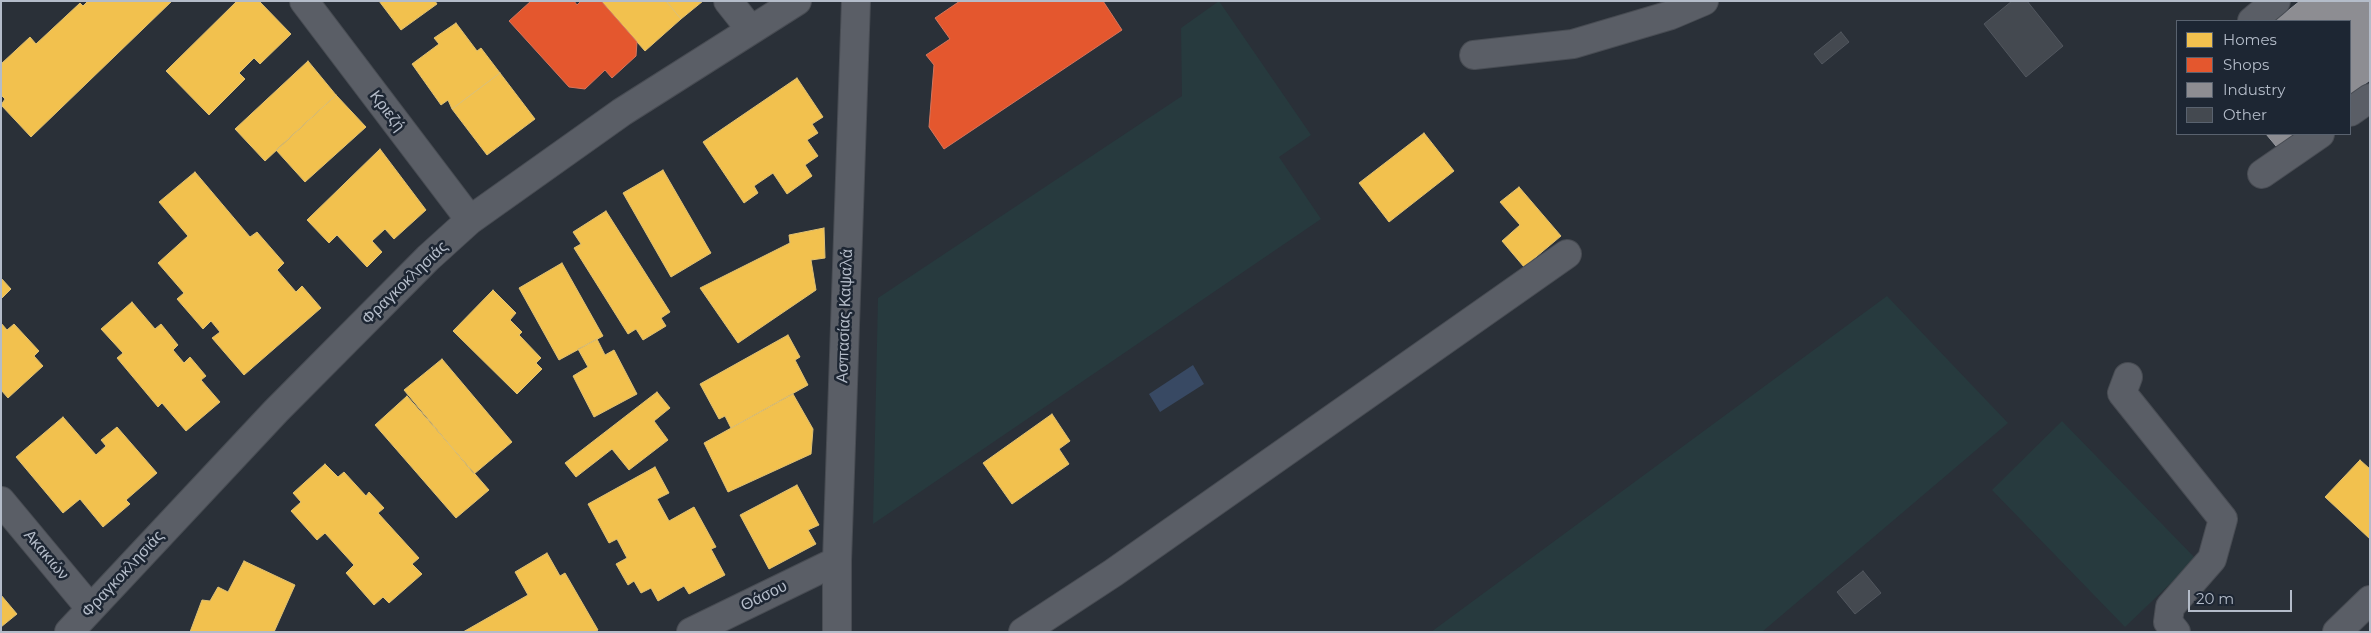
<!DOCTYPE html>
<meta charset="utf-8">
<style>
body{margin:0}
#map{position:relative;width:2371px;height:633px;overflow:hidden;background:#2a3038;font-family:Montserrat,sans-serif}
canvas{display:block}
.frame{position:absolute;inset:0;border:2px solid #b4bcc9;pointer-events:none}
.legend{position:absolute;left:2176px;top:20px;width:175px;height:115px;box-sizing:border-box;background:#1d2633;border:1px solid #59626f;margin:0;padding:6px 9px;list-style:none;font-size:15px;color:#b4bcc9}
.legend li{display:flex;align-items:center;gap:10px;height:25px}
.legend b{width:25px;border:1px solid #59626f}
.scale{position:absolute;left:2188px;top:590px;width:104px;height:22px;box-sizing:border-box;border:2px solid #b4bcc9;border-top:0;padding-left:6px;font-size:15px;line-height:18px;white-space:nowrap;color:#b4bcc9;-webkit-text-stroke:4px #1d2633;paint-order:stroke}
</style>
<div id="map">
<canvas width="2371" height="633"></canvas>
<div class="frame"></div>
<ul class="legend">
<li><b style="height:14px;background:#f2c14e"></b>Homes</li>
<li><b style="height:14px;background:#e4572e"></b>Shops</li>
<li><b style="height:14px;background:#8d8d92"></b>Industry</li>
<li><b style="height:14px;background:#444950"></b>Other</li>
</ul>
<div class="scale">20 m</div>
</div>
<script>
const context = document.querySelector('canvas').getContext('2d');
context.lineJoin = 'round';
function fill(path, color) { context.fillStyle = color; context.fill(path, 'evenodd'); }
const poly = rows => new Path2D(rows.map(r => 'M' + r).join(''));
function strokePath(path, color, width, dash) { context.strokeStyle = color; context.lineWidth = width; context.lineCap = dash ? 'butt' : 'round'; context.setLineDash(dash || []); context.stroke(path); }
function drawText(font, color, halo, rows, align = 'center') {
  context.font = font + ' Montserrat,sans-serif'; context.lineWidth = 5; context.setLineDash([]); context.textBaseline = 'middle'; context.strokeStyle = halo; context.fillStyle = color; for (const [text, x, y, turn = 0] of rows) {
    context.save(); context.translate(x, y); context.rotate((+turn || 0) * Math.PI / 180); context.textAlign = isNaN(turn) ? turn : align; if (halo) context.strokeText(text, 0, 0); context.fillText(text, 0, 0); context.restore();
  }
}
fill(poly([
 [1219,1,1311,135,1279,157,1321,219,873,524,878,298,1182,96,1181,28],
 [1887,296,2008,423,1762,632,1431,632],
 [2062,421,2196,559,2125,627,1992,490]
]), '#273a3e');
fill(poly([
 [1193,365,1204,384,1160,412,1149,394]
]), '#384963');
const homes = poly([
 [88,1,172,1,31,137,1,105,5,99,1,95,1,64,30,37,36,44,80,3,83,6,88,1],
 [237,1,259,1,291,34,260,64,254,58,239,73,245,79,209,115,166,71,237,1],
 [379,1,435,1,437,4,401,30,379,1],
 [601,1,666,1,681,19,645,51,601,1],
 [666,1,703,1,681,19,666,1],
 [456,23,477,51,481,48,500,73,452,109,448,100,441,105,412,64,439,44,434,38,456,23],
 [308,61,336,95,265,161,235,129,308,61],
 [500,73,535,119,487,155,452,109,500,73],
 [797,78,823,117,812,124,818,133,807,140,818,156,805,165,812,176,787,194,773,173,754,186,758,193,744,203,703,142,797,78],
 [336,95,366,127,305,182,276,150,336,95],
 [1424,133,1454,171,1389,222,1359,183,1424,133],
 [380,149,426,210,394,239,385,229,372,241,382,252,367,267,337,235,329,243,307,220,380,149],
 [663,170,711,253,671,277,623,193,663,170],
 [195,172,250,237,257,232,284,263,277,270,296,292,302,286,321,308,244,375,212,338,220,332,211,321,203,329,177,299,184,293,158,263,188,236,159,202,195,172],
 [1519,187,1561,236,1524,267,1502,241,1520,225,1500,202,1519,187],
 [606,211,670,312,661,318,666,326,643,340,636,329,628,334,574,248,581,244,573,232,606,211],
 [824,228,825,258,811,260,816,290,738,343,700,288,790,243,789,235,824,228],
 [562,263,603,336,559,360,519,288,562,263],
 [1,278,11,289,1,299,1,278],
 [493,290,516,313,510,320,522,332,519,335,541,358,536,363,542,369,517,394,453,331,493,290],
 [132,302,155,329,161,324,178,345,173,350,184,363,190,357,206,376,201,380,220,402,186,431,162,403,158,407,117,358,123,353,101,329,132,302],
 [1,323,7,330,14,324,39,351,34,356,43,366,8,398,1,390,1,323],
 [788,335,800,357,795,360,808,385,731,428,725,416,719,419,700,384,788,335],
 [597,339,605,355,614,350,637,394,594,417,573,376,588,367,578,349,597,339],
 [442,359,512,442,474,474,404,390,442,359],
 [657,392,670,408,654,421,668,440,629,470,612,449,576,477,565,463,657,392],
 [793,394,813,429,811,454,728,492,704,443,793,394],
 [407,396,489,490,456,518,375,425,407,396],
 [1052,414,1070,441,1059,449,1069,464,1012,504,983,463,1052,414],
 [63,417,96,455,106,446,101,440,117,427,157,473,126,500,130,504,103,527,80,499,63,513,16,457,63,417],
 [2360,460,2370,469,2370,539,2325,497,2360,460],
 [325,464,338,477,344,472,366,496,369,492,384,508,378,513,419,558,412,564,422,574,389,603,383,597,374,605,346,573,354,565,325,533,317,540,291,511,301,502,293,493,325,464],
 [655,467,669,493,657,499,669,521,694,507,716,547,711,549,725,575,689,594,684,586,658,601,651,588,641,593,634,581,628,585,616,564,627,558,617,539,609,543,588,504,655,467],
 [797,485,819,525,808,530,816,544,769,569,740,515,797,485],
 [547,553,560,576,565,573,598,630,595,632,463,632,528,595,515,572,547,553],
 [244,561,295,585,274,632,190,632,202,600,210,601,218,587,228,592,244,561],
 [1,595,17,614,1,627,1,595]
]);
fill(homes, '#f2c14e');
strokePath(homes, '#dfc073', 1);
const shops = poly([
 [531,1,574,1,577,5,581,1,601,1,637,42,636,56,612,78,605,70,585,89,569,87,509,21,531,1],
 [960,1,1103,1,1122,30,944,149,929,127,934,65,926,55,950,39,935,18,960,1]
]);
fill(shops, '#e4572e');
strokePath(shops, '#d6755c', 1);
const industry = poly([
 [2300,1,2370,1,2370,80,2350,96,2350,21,2275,21,2300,1],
 [2266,134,2303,134,2281,152,2266,134]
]);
fill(industry, '#8d8d92');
strokePath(industry, '#999ba2', 1);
const building = poly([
 [2012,1,2027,1,2063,46,2026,77,1984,24,2012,1],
 [1841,32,1849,42,1822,64,1814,54,1841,32],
 [1863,571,1881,593,1855,614,1837,592,1863,571]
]);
fill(building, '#444950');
strokePath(building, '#52575f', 1);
const minor = poly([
 [304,1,470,220],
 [728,1,751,30],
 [2252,21,2276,1],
 [1474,55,1573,44,1671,15,1704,1],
 [2350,112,2370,98],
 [2262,174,2320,134],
 [2128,377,2122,393,2223,519,2212,559,2170,607,2168,622,2176,632],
 [1,501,90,608],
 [69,632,276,411,428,258,470,220,622,112,797,1],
 [691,632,837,561],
 [837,632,837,561,856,1],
 [1023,632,1113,573,1567,254],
 [2337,632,2370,600]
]);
strokePath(minor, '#484c53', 30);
strokePath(minor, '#5a5e66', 28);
drawText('16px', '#b4bcc9', '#1d2633', [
 ["Κριεζή",387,111,53],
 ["Φραγκοκλησιάς",405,283,-44],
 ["Ασπασίας Καψαλά",845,316,-88],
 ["Ακακιών",46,555,50],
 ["Φραγκοκλησιάς",123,574,-47],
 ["Θάσου",764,596,-26]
]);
</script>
